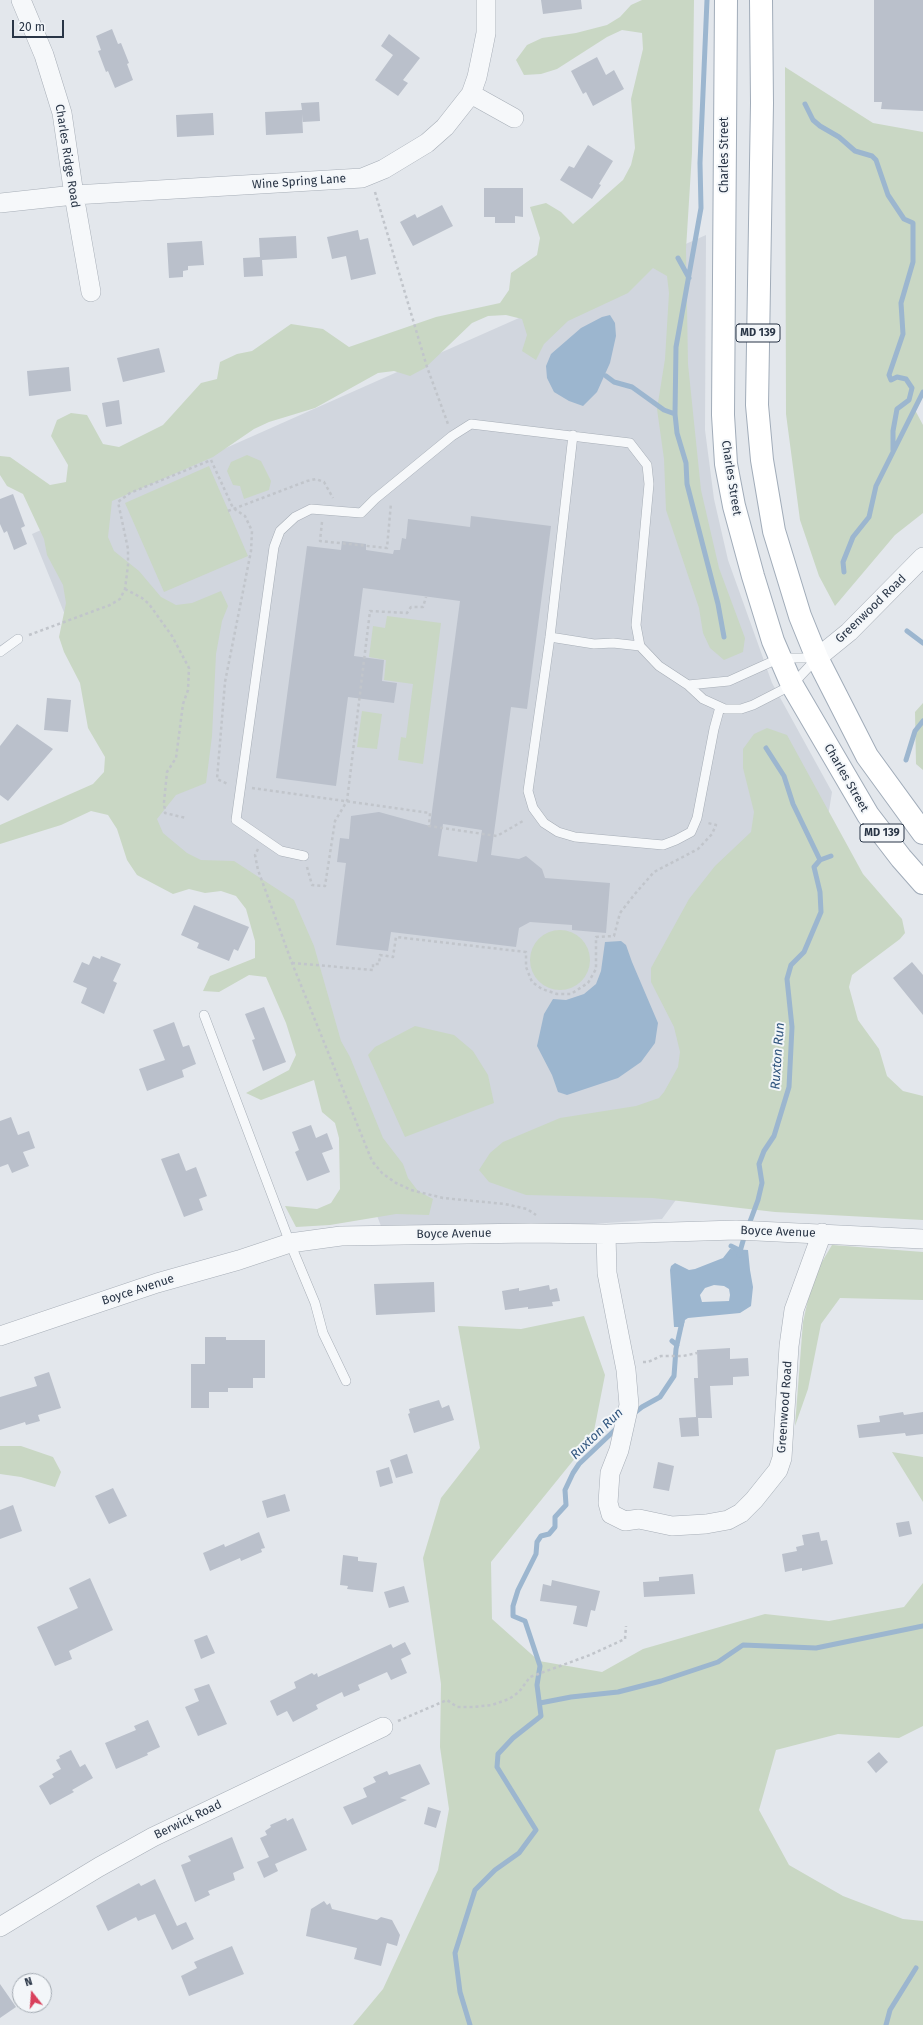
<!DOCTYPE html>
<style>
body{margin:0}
#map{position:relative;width:923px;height:2025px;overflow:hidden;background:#e3e7ec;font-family:"Fira Sans",sans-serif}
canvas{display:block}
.north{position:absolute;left:12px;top:1973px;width:40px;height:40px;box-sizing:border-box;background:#f3f6f9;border:1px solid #a2a9b1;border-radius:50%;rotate:343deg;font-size:11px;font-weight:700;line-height:16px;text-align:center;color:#293546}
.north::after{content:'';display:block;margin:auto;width:14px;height:18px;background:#d9405c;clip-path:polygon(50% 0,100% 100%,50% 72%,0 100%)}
.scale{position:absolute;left:12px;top:20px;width:52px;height:18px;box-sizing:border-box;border:2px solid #293546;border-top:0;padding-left:5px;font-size:12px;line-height:14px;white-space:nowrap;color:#293546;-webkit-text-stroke:3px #f3f6f9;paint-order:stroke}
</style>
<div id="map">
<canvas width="923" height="2025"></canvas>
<div class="north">N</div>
<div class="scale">20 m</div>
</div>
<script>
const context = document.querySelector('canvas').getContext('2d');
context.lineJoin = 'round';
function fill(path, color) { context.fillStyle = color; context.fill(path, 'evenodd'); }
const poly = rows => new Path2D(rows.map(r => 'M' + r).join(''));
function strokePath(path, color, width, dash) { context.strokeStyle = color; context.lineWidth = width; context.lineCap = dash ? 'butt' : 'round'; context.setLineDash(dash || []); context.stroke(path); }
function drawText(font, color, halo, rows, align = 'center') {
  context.font = font + ' "Fira Sans",sans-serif'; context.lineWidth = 4; context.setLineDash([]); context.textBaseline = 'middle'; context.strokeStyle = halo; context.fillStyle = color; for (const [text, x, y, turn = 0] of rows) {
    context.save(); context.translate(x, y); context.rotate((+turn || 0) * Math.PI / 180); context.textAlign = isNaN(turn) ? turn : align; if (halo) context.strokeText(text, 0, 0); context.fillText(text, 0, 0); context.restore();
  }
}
fill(poly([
 [706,235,705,430,714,499,728,560,772,683,832,792,818,879,697,1171,662,1219,386,1239,243,868,177,889,32,534]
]), '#d1d6de');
fill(poly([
 [642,0,694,0,692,153,686,249,688,364,701,490,719,568,745,638,743,652,724,660,710,648,703,633,699,608,666,510,664,459,657,409,665,359,669,293,667,276,653,268,628,293,568,321,544,344,536,360,522,351,527,335,522,319,506,315,488,316,472,323,425,368,410,376,394,371,378,373,315,408,269,422,254,429,213,457,112,501,108,537,114,551,139,571,161,597,176,605,192,603,221,591,228,606,222,621,216,654,212,736,206,783,176,795,157,819,163,833,187,853,201,860,234,861,294,900,314,946,341,1041,350,1057,383,1138,403,1164,408,1178,418,1191,433,1199,429,1215,396,1214,330,1225,296,1227,285,1206,317,1209,331,1203,340,1189,339,1138,335,1123,322,1112,314,1080,261,1100,246,1093,289,1070,296,1055,286,1023,266,977,249,975,219,992,203,991,210,976,255,958,255,941,246,909,236,896,221,891,205,893,189,889,173,894,137,875,127,860,117,829,108,815,91,811,61,825,0,844,0,825,93,784,104,772,105,757,88,728,80,683,64,652,59,637,66,603,63,585,47,555,44,539,23,494,7,486,0,475,0,456,10,457,50,485,66,482,68,465,51,436,57,420,71,413,87,415,103,444,119,447,163,425,201,383,217,379,220,362,237,354,252,351,291,324,323,329,349,347,436,317,500,303,509,290,511,273,537,255,540,238,530,207,546,203,561,212,573,224,623,180,631,165,635,148,631,99,643,49,642,33,622,30,607,37,557,69,541,74,524,75,516,60,527,45,542,38,576,33,607,25,620,17,631,5],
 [785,67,873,123,923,132,923,390,915,410,923,425,923,513,895,535,835,606,819,576,800,520,786,414],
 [247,455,261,461,271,481,269,490,244,499,240,486,233,485,227,471,231,462],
 [209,466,248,556,164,592,125,503],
 [387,616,441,623,423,764,398,760,401,737,406,738,413,684,384,680,386,660,369,657,373,626,385,628],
 [923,703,923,770,916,764,915,712],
 [362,711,382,714,377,749,357,747],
 [767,728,787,735,863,874,902,919,905,933,900,939,852,975,849,987,858,1020,879,1049,887,1076,903,1091,923,1096,923,1220,775,1212,653,1198,526,1195,489,1182,479,1170,490,1153,503,1142,560,1118,636,1106,659,1098,664,1092,678,1067,680,1052,674,1027,651,982,651,968,689,899,715,866,751,832,754,812,743,768,743,749,754,734],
 '530 960a30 30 0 1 1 60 0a30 30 0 1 1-60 0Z',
 [415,1026,454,1035,473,1051,488,1075,494,1103,405,1137,368,1055,375,1047],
 [832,1245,923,1252,923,1300,840,1298,821,1324,808,1389,795,1426,803,1322,813,1277],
 [584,1316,605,1375,593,1436,491,1562,492,1619,539,1661,602,1672,643,1649,765,1614,829,1621,904,1607,923,1583,923,1726,899,1738,838,1734,776,1750,759,1810,789,1865,843,1896,903,1919,923,1921,923,2025,353,2025,383,1989,438,1870,449,1809,440,1747,441,1684,423,1558,441,1498,480,1448,458,1326,521,1329],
 [0,1446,21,1446,53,1457,61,1472,55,1487,21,1477,0,1474],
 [892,1452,923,1457,923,1502]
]), '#c9d7c4');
fill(poly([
 [610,315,615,323,616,336,610,363,597,392,583,406,569,401,554,392,547,378,546,366,551,354,581,328,602,317],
 [621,941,626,945,632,962,658,1023,655,1043,641,1062,618,1078,567,1095,558,1092,552,1075,537,1046,544,1014,553,999,566,1000,584,994,596,984,601,971,605,942],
 [730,1249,748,1250,750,1270,753,1287,751,1306,740,1313,688,1318,685,1320,683,1327,674,1327,670,1270,671,1266,675,1263,689,1270,695,1269,723,1258],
 [714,1285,724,1286,729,1289,730,1295,729,1301,702,1302,700,1295,705,1288]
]), '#9cb6cf');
strokePath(poly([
 [707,0,700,163,701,208,676,347,675,414,677,433,686,463,687,484,718,604,724,637],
 [805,104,813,120,820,126,839,137,855,151,872,156,876,160,888,195,904,219,913,223,913,262,901,303,903,334,889,375,891,380,897,377,906,379,912,388,909,400,897,409,893,431,893,450],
 [678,258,689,278],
 [606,376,614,382,632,387,664,410,675,414],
 [844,572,843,562,853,537,869,517,876,486,923,392],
 [907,631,923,643],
 [766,748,784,776,793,804,820,860],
 [906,760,915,731,923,721],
 [748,1227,758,1200,762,1183,759,1164,764,1151,774,1136,789,1087,792,1027,787,979,791,965,804,952,821,912,820,892,814,867,820,860,831,856],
 [731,1246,739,1250],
 [739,1255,745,1234],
 [672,1341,677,1345],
 [633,1414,642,1407,660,1397,674,1376,676,1349,682,1322],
 [540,1703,571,1697,618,1692,661,1681,718,1662,743,1645,816,1648,923,1626],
 [470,2025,460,1992,455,1953,475,1890,495,1870,519,1853,536,1830,497,1767,498,1754,513,1738,541,1716,537,1685,540,1666,525,1621,513,1616,513,1606,518,1590,536,1554,537,1542,541,1536,549,1534,555,1527,555,1517,566,1505,565,1490,573,1473,579,1464,618,1427],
 [886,2025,890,2010,916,1968]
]), '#9cb6cf', 5);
fill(poly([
 [541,0,581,0,582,9,543,14],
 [874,0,923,0,923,111,881,109,882,102,874,102],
 [112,29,118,44,121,43,129,63,127,64,133,80,115,88,108,71,106,72,98,51,101,50,96,36],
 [389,34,420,58,403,80,408,83,398,96,375,80,393,55,381,46],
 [597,57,606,75,614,70,624,89,593,106,586,92,583,94,571,71],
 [319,102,320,121,302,122,302,114,303,133,266,135,265,112,302,110,301,103],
 [213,113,214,135,177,137,176,115],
 [588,145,613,161,599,184,601,185,592,199,560,180,569,166,574,168],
 [484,188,523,188,523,217,515,216,515,223,495,223,495,217,484,217],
 [442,205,453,226,413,246,400,222,415,214,417,218],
 [358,230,360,240,368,238,376,274,351,280,346,256,332,259,327,237],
 [296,236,297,258,262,260,263,276,244,277,243,258,260,257,259,238],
 [202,241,204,265,188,266,188,270,183,271,183,277,169,278,167,243],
 [159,348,165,372,123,382,117,358],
 [69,367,71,391,29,396,27,371],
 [119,400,122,424,106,427,102,403],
 [13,494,25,526,21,528,27,544,14,550,7,531,4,533,0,524,0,499],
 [471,516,551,526,527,709,511,707,491,855,519,859,526,856,542,869,545,878,610,883,606,933,572,930,572,925,530,922,519,928,516,947,391,932,388,951,336,945,346,863,337,862,340,838,349,839,351,816,379,812,430,826,460,601,363,588,354,656,384,660,382,681,397,683,394,703,348,697,336,786,276,778,307,546,341,550,342,541,366,544,366,550,393,554,394,550,400,550,402,538,406,539,408,519,470,527],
 [443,824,482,830,477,862,438,856],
 [47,698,71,700,68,732,44,730],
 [17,724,53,749,8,801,0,795,0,746],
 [194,905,249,927,238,951,234,949,229,961,197,948,199,943,181,935],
 [93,956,100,959,101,956,121,964,113,981,117,983,104,1014,81,1003,87,988,73,982,82,962,89,965],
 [912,962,923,975,923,1015,893,978],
 [264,1007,286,1062,263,1071,252,1040,255,1039,245,1014],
 [174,1022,183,1047,189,1045,196,1064,182,1070,184,1077,147,1091,139,1069,165,1060,153,1030],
 [11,1117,18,1135,29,1131,35,1148,23,1152,29,1166,12,1173,8,1164,0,1167,0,1121],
 [311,1125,316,1138,327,1133,333,1149,322,1153,330,1172,307,1181,295,1152,299,1150,292,1132],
 [179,1153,186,1171,196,1167,207,1196,199,1199,203,1210,184,1217,161,1159],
 [434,1282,435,1312,376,1315,374,1284],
 [549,1285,550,1290,557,1288,560,1301,552,1302,553,1306,528,1309,528,1307,505,1310,502,1291,519,1288,519,1291],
 [205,1337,226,1337,226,1340,265,1340,265,1378,253,1378,253,1388,228,1388,228,1392,209,1392,209,1408,191,1408,191,1364,205,1364],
 [730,1348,730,1359,748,1358,749,1376,733,1377,733,1385,710,1386,712,1418,698,1418,699,1436,681,1437,679,1418,696,1417,694,1378,698,1378,697,1350],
 [49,1372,61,1408,38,1415,40,1421,26,1425,25,1422,0,1430,0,1397,37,1386,34,1377],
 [439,1400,442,1408,449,1405,454,1420,414,1433,408,1414,410,1413,409,1409],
 [903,1412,904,1415,923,1412,923,1434,906,1436,905,1433,859,1438,857,1425,880,1422,879,1416],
 [407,1454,413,1473,396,1478,390,1460],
 [658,1462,674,1466,669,1491,653,1488],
 [389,1467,393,1483,380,1487,376,1471],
 [113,1488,127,1516,109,1524,95,1496],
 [285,1494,290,1511,267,1518,262,1501],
 [13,1505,22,1531,0,1539,0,1510],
 [909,1521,912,1534,899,1537,896,1523],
 [259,1532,265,1548,261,1549,262,1552,241,1561,240,1558,210,1571,203,1553,224,1544,225,1547],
 [819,1532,821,1541,827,1540,833,1564,802,1571,802,1568,785,1572,782,1554,797,1551,796,1547,804,1545,802,1535],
 [343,1555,358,1557,358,1561,377,1563,373,1592,347,1589,348,1586,340,1585],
 [693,1574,695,1594,644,1597,643,1582,659,1581,659,1577],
 [90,1578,113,1630,69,1651,72,1659,55,1666,37,1627,78,1608,69,1588],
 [552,1580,600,1591,595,1611,591,1610,587,1627,573,1624,577,1606,540,1601,543,1584,551,1586],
 [404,1586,409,1602,389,1608,384,1592],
 [207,1635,215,1653,201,1659,194,1640],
 [405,1642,411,1654,401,1659,407,1673,391,1680,387,1672,358,1685,360,1690,344,1697,342,1692,316,1705,318,1709,293,1722,287,1711,277,1716,270,1701,296,1688,294,1682,312,1673,314,1675,317,1673,318,1677,391,1644,393,1648],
 [209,1684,227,1724,198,1736,185,1707,199,1701,194,1689],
 [148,1720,160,1747,147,1753,148,1755,116,1769,105,1743,136,1730,134,1726],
 [71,1750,80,1767,85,1764,93,1778,72,1790,74,1792,50,1805,39,1786,54,1777,52,1774,61,1769,56,1760,60,1758,59,1756],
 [879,1752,888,1762,876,1773,867,1762],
 [420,1764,430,1784,400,1798,407,1800,352,1825,343,1807,367,1797,363,1788,376,1782,373,1777,387,1771,389,1775],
 [428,1807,441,1811,436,1828,424,1824],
 [286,1818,287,1821,293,1818,307,1850,275,1864,278,1871,264,1878,257,1862,269,1857,260,1838,267,1835,265,1831,271,1827,270,1825],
 [232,1837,244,1868,233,1873,235,1880,208,1891,210,1895,195,1902,181,1865,191,1861,188,1856],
 [155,1879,177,1926,186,1922,194,1939,172,1950,155,1914,138,1921,136,1917,108,1931,96,1906,139,1883,141,1886],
 [324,1901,327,1905,330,1903,332,1909,377,1920,381,1917,392,1920,400,1935,397,1946,387,1943,381,1966,354,1959,357,1948,306,1936,311,1909],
 [232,1946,244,1974,189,1996,181,1976,197,1968,194,1962],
 [0,1984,16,2007,0,2018]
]), '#bac0cb');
const lane = poly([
 [573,435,550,637,528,791,533,808,544,823,558,832,575,837,663,845,676,840,691,832,697,818,714,729,720,707],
 [550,637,594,644,613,643,640,646],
 [0,652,18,639],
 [688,685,729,681,780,658,817,658],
 [304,856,281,851,236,820,274,547,280,531,295,517,311,509,361,513,375,499,452,436,471,424,630,443,647,465,649,484,636,625,640,646,659,666,688,685,703,699,725,709,741,709,753,705,792,685,817,658],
 [204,1015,290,1243,315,1303,323,1333,346,1381]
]);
const street = poly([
 [21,0,44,55,62,113,74,195,91,292],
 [471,94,514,118],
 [0,203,74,195,362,178,384,169,427,143,445,127,471,94,477,77,483,48,486,33,486,0],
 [817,658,849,632,923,557],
 [606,1234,607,1273,626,1370,629,1405,619,1450,610,1473,608,1503,611,1514,625,1521,639,1519,672,1526,706,1524,728,1520,741,1513,754,1500,778,1470,782,1458,789,1346,794,1310,822,1233],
 [0,1336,157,1283,239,1260,290,1243,341,1236,531,1233,606,1234,736,1230,923,1239],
 [0,1927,99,1867,153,1837,383,1727]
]);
const primary = poly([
 [726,0,723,415,726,464,734,506,753,576,773,641,792,685,868,815,901,858,923,883],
 [761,0,762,103,757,405,762,460,774,531,800,616,817,658,867,756,923,833]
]);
strokePath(lane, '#a7aeb7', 10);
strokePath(street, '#a7aeb7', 20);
strokePath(primary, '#a1acb9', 24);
strokePath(poly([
 [375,192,427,367,448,424],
 [228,511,307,481,316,479,324,482,333,498],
 [322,522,320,541,387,548,391,503],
 [125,589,142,598,149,604,172,636,189,668,188,690,183,704,176,758,167,772,164,802,165,813,186,818],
 [29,635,110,605,120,599,125,589,128,565,128,549,118,502,130,493,211,460,233,508,245,516,252,531,251,551,225,682,217,779,228,784],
 [252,788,430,813,429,826,497,836,523,821],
 [258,849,255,855,258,870,292,963,372,1161,382,1173,396,1183,411,1190,443,1198,505,1204,527,1209,536,1215],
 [307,867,312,885,325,886,335,821,347,801,370,611,407,613,411,607,423,607,426,597],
 [292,963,373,970,373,964,379,964,380,955,393,957,396,937,526,952,526,967,532,982,542,989,557,994,571,994,588,983,596,969,596,937,614,936,620,913,634,895,654,872,698,849,712,834,716,825,708,823],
 [643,1362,648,1362,661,1356,683,1356,697,1353],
 [398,1721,447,1700,457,1707,473,1707,492,1705,509,1699,519,1692,530,1677,590,1655,625,1639,626,1626]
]), '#c1c5cb', 2.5, [3, 3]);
strokePath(lane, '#f6f8fa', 9);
strokePath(street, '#f6f8fa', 19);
strokePath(primary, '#fff', 22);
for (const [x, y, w] of [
 [758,333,44],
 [882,833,44]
]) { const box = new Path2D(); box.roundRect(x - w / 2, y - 9, w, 18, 3); context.fillStyle = '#f3f6f9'; context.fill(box); strokePath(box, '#293546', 1); }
drawText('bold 11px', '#293546', null, [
 ["MD 139",758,333],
 ["MD 139",882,833]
]);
drawText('12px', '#293546', '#f3f6f9', [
 ["Charles Street",725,155,-90],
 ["Charles Ridge Road",67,156,81],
 ["Wine Spring Lane",299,182,-4],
 ["Charles Street",731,478,81],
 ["Greenwood Road",871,609,-44],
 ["Charles Street",846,778,60],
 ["Boyce Avenue",778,1232,2],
 ["Boyce Avenue",454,1234,-1],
 ["Boyce Avenue",138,1290,-18],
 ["Greenwood Road",785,1407,-86],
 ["Berwick Road",188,1820,-26]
]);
drawText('italic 13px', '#30557e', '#f3f6f9', [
 ["Ruxton Run",778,1056,-86],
 ["Ruxton Run",597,1434,-44]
]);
</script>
